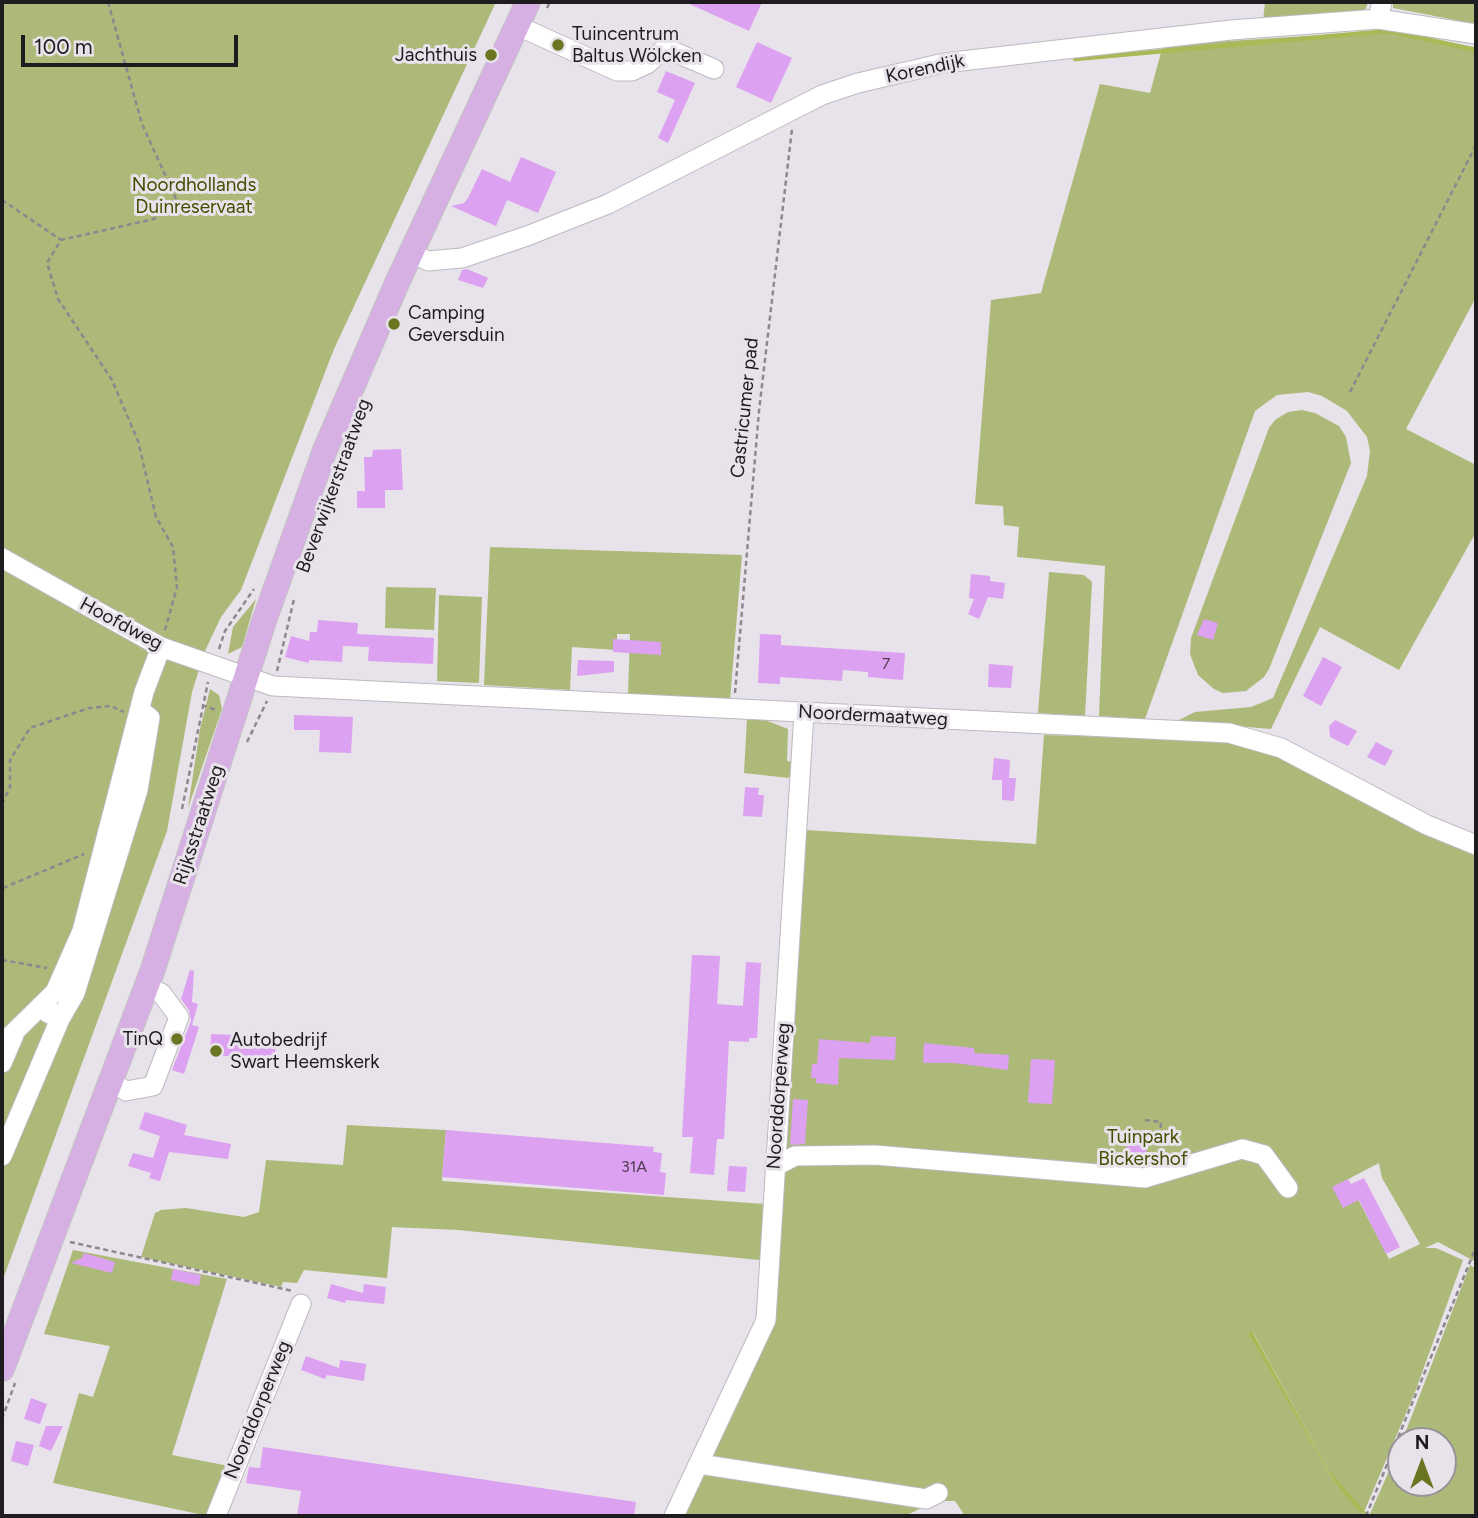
<!DOCTYPE html>
<meta charset="utf-8">
<style>
body{margin:0}
#map{position:relative;width:1478px;height:1518px;overflow:hidden;background:#e8e2ea;font-family:Figtree,sans-serif}
canvas{display:block}
.frame{position:absolute;inset:0;border:4px solid #1e1c1f;pointer-events:none}
.north{position:absolute;left:1387px;top:1427px;width:70px;height:70px;box-sizing:border-box;background:#e8e2ea;border:2px solid #979399;border-radius:50%;rotate:0deg;font-size:19px;font-weight:700;line-height:28px;text-align:center;color:#1e1c1f}
.north::after{content:'';display:block;margin:auto;width:24px;height:32px;background:#697520;clip-path:polygon(50% 0,100% 100%,50% 72%,0 100%)}
.scale{position:absolute;left:21px;top:35px;width:217px;height:32px;box-sizing:border-box;border:4px solid #1e1c1f;border-top:0;padding-left:9px;font-size:21px;line-height:24px;white-space:nowrap;color:#1e1c1f;-webkit-text-stroke:5px #e8e2ea;paint-order:stroke}
</style>
<div id="map">
<canvas width="1478" height="1518"></canvas>
<div class="frame"></div>
<div class="north">N</div>
<div class="scale">100 m</div>
</div>
<script>
const context = document.querySelector('canvas').getContext('2d');
context.lineJoin = 'round';
function fill(path, color) { context.fillStyle = color; context.fill(path, 'evenodd'); }
const poly = rows => new Path2D(rows.map(r => 'M' + r).join(''));
function strokePath(path, color, width, dash) { context.strokeStyle = color; context.lineWidth = width; context.lineCap = dash ? 'butt' : 'round'; context.setLineDash(dash || []); context.stroke(path); }
function drawText(font, color, halo, rows, align = 'center') {
  context.font = font + ' Figtree,sans-serif'; context.lineWidth = 6; context.setLineDash([]); context.textBaseline = 'middle'; context.strokeStyle = halo; context.fillStyle = color; for (const [text, x, y, turn = 0] of rows) {
    context.save(); context.translate(x, y); context.rotate((+turn || 0) * Math.PI / 180); context.textAlign = isNaN(turn) ? turn : align; if (halo) context.strokeText(text, 0, 0); context.fillText(text, 0, 0); context.restore();
  }
}
fill(poly([
 [2,2,496,2,334,349,241,590,221,617,205,651,192,692,167,831,2,1282],
 [1265,2,1368,2,1364,14,1263,21],
 [1393,2,1476,2,1476,24,1393,8],
 [1389,31,1476,48,1476,297,1406,429,1476,465,1476,532,1399,670,1320,627,1271,729,1177,721,1195,712,1251,707,1273,698,1367,476,1370,451,1367,437,1347,411,1322,396,1308,392,1277,395,1255,411,1145,719,1099,716,1105,566,1017,557,1019,527,1004,525,1003,506,975,504,991,300,1041,293,1100,84,1150,93,1163,45],
 [1302,410,1315,413,1339,426,1346,437,1351,463,1269,669,1264,677,1246,691,1223,693,1214,689,1198,675,1190,654,1191,638,1269,428,1275,420,1288,412],
 [490,547,742,555,730,700,628,694,630,634,617,634,617,650,572,647,570,690,484,685],
 [1049,572,1084,575,1092,582,1085,716,1038,713],
 [386,587,436,588,434,630,385,628],
 [439,595,482,597,479,683,437,681],
 [256,599,242,647,228,654,233,627],
 [210,689,219,695,222,709,188,808,200,729],
 [747,718,760,718,788,729,787,761,795,762,789,778,744,773],
 [1044,735,1227,740,1309,768,1476,850,1476,1262,1438,1242,1425,1248,1436,1248,1463,1260,1415,1392,1364,1512,1328,1469,1253,1332,1249,1334,1334,1482,1366,1516,965,1516,955,1501,936,1501,923,1495,707,1462,757,1362,805,830,1036,844],
 [1379,1163,1382,1178,1420,1244,1389,1259,1358,1199,1333,1187],
 [347,1125,446,1130,442,1181,765,1204,765,1251,759,1260,458,1230,392,1227,387,1278,304,1270,297,1283,283,1282,281,1287,141,1257,155,1213,161,1210,186,1208,244,1217,259,1212,266,1160,343,1165],
 [73,1250,227,1279,172,1455,229,1466,208,1516,53,1483,79,1393,93,1397,110,1346,44,1334],
 [1470,1265,1476,1269,1476,1516,1369,1516,1401,1444,1401,1483,1443,1483,1443,1441,1402,1441],
 [706,1470,934,1502,905,1516,681,1516]
]), '#adb978');
fill(poly([
 [1252,1331,1328,1469,1369,1516,1358,1510,1334,1482,1248,1333]
]), '#a9b956');
strokePath(poly([
 [1075,59,1389,31,1476,50]
]), '#a9b956', 4.5);
fill(poly([
 [685,2,762,2,749,31],
 [757,42,792,58,771,103,736,87],
 [666,71,695,83,668,143,658,138,675,100,657,92],
 [521,157,556,172,538,213,507,200,496,226,451,206,464,203,468,198,482,169,510,182],
 [467,269,488,278,483,288,458,280,462,270],
 [401,449,403,490,385,490,385,508,357,508,357,491,365,491,364,457,372,457,373,450],
 [971,574,990,576,990,581,1005,583,1003,599,988,597,979,619,968,614,974,599,969,598],
 [1204,619,1218,623,1213,640,1197,635],
 [318,620,358,623,357,634,434,638,433,664,368,661,369,647,343,646,342,662,309,660,309,663,285,657,291,636,309,641,310,632,317,632],
 [760,634,781,635,781,645,905,653,903,680,868,677,868,672,843,670,842,681,780,677,780,684,758,683],
 [613,639,661,642,661,655,613,652],
 [1323,657,1342,667,1321,706,1303,696],
 [578,660,614,661,614,672,577,676],
 [989,664,1013,666,1011,688,988,687],
 [294,715,353,717,351,753,319,752,320,730,294,730],
 [1335,720,1357,731,1348,746,1330,737,1329,726],
 [1376,742,1393,751,1385,766,1367,757],
 [994,758,1010,760,1009,778,1016,778,1014,801,1002,800,1002,780,992,780],
 [745,787,759,788,758,795,764,795,762,817,743,816],
 [692,955,720,956,717,1004,743,1006,746,962,761,963,757,1038,749,1038,749,1042,729,1041,724,1139,717,1139,714,1175,690,1173,693,1137,682,1137],
 [190,970,194,971,192,1002,198,1004,192,1025,199,1027,184,1074,172,1070,191,1021,189,1010,181,999],
 [211,1034,276,1037,275,1059,210,1055],
 [871,1036,896,1037,895,1060,839,1058,838,1085,816,1083,816,1078,811,1078,812,1064,817,1064,819,1039,870,1043],
 [924,1043,974,1048,974,1053,1009,1055,1008,1070,954,1063,923,1063],
 [1031,1059,1055,1060,1052,1104,1028,1103],
 [793,1099,808,1100,805,1144,790,1145],
 [145,1112,187,1125,184,1135,231,1144,228,1159,169,1152,160,1181,149,1178,151,1173,128,1166,133,1153,153,1158,160,1136,139,1129],
 [446,1130,654,1147,653,1152,662,1153,660,1172,666,1173,664,1195,442,1177],
 [1127,1138,1147,1140,1146,1157,1126,1155],
 [729,1166,747,1167,745,1192,727,1191],
 [1364,1178,1400,1247,1386,1254,1359,1200,1343,1208,1332,1187,1348,1179,1351,1184],
 [84,1253,115,1262,112,1273,71,1263,82,1258],
 [173,1269,201,1275,199,1286,171,1280],
 [331,1284,363,1293,364,1284,386,1287,384,1304,346,1300,345,1303,327,1298],
 [306,1356,339,1368,340,1360,366,1364,364,1381,327,1375,325,1379,301,1370],
 [31,1398,47,1404,40,1424,24,1419],
 [46,1426,63,1426,51,1451,39,1446],
 [16,1441,34,1445,28,1466,11,1461],
 [263,1447,636,1502,634,1516,297,1516,301,1491,246,1483,249,1467,260,1468]
]), '#dca1f0');
const minor = poly([
 [1378,19,1382,2],
 [516,25,617,71,632,71,647,64,662,51,672,51,714,69],
 [411,253,428,261,462,258,527,236,608,204,822,95,858,83,944,63,1231,30,1378,19,1476,34],
 [2,558,161,647,273,686,1229,733,1281,748,1427,825,1476,845],
 [47,1000,48,1013,60,1019,75,993,138,790,150,718,145,714,137,719],
 [2,1044,55,992,82,931,144,692,161,647],
 [2,1063,14,1035],
 [111,1082,126,1091,153,1086,179,1017,161,993,146,986],
 [2,1156,60,1019],
 [774,1167,795,1156,875,1155,1145,1178,1242,1149,1264,1155,1288,1188],
 [699,1464,926,1499,938,1493],
 [216,1516,301,1304],
 [674,1516,766,1320,804,713]
]);
const major = poly([
 [2,1369,153,969,264,621,325,450,397,283,528,2]
]);
strokePath(minor, '#beb8c0', 21);
strokePath(major, '#c4c4c5', 26);
strokePath(poly([
 [108,2,142,124,177,201,154,219,61,240,47,263,58,299,112,380,138,441,156,517,173,547,177,587,165,630],
 [547,8,550,2],
 [2,200,61,240],
 [1350,392,1476,145],
 [219,649,225,631,254,589],
 [277,671,294,599],
 [735,693,759,411,792,129],
 [202,705,216,710],
 [247,742,267,701],
 [2,804,10,787,10,760,30,728,89,708,111,706,124,712],
 [182,809,208,682],
 [2,873,2,898],
 [3,888,84,854],
 [2,960,47,968],
 [1145,1120,1161,1122,1159,1156],
 [70,1242,293,1291],
 [2,1419,15,1383],
 [1366,1516,1476,1247]
]), '#8c888e', 2.5, [5, 3.5]);
strokePath(minor, '#fff', 19);
strokePath(major, '#d6b0e3', 24);
for (const [x, y, r, color] of [
 [558,45,7,"#697520"],
 [491,55,7,"#697520"],
 [394,324,7,"#697520"],
 [177,1039,7,"#697520"],
 [216,1051,7,"#697520"]
]) { const dot = new Path2D(); dot.arc(x, y, r, 0, 2 * Math.PI); context.fillStyle = color; context.fill(dot); strokePath(dot, '#e8e2ea', 2.5); }
drawText('16px', '#4e3d53', null, [
 ["7",886,664],
 ["31A",634,1167]
]);
drawText('19px', '#1e1c1f', '#e8e2ea', [
 ["Tuincentrum",572,34],
 ["Baltus Wölcken",572,56],
 ["Jachthuis",477,55,"right"],
 ["Camping",408,313],
 ["Geversduin",408,335],
 ["TinQ",163,1039,"right"],
 ["Autobedrijf",230,1040],
 ["Swart Heemskerk",230,1062]
], 'left');
drawText('19px', '#1e1c1f', '#e8e2ea', [
 ["Korendijk",925,69,-12],
 ["Castricumer pad",745,408,-84],
 ["Beverwijkerstraatweg",334,486,-70],
 ["Hoofdweg",121,624,28],
 ["Noordermaatweg",873,716,3],
 ["Rijksstraatweg",199,825,-72],
 ["Noorddorperweg",779,1096,-86],
 ["Noorddorperweg",258,1410,-68]
]);
drawText('19px', '#454e00', '#e8e2ea', [
 ["Noordhollands",194,185],
 ["Duinreservaat",194,207],
 ["Tuinpark",1143,1137],
 ["Bickershof",1143,1159]
]);
</script>
